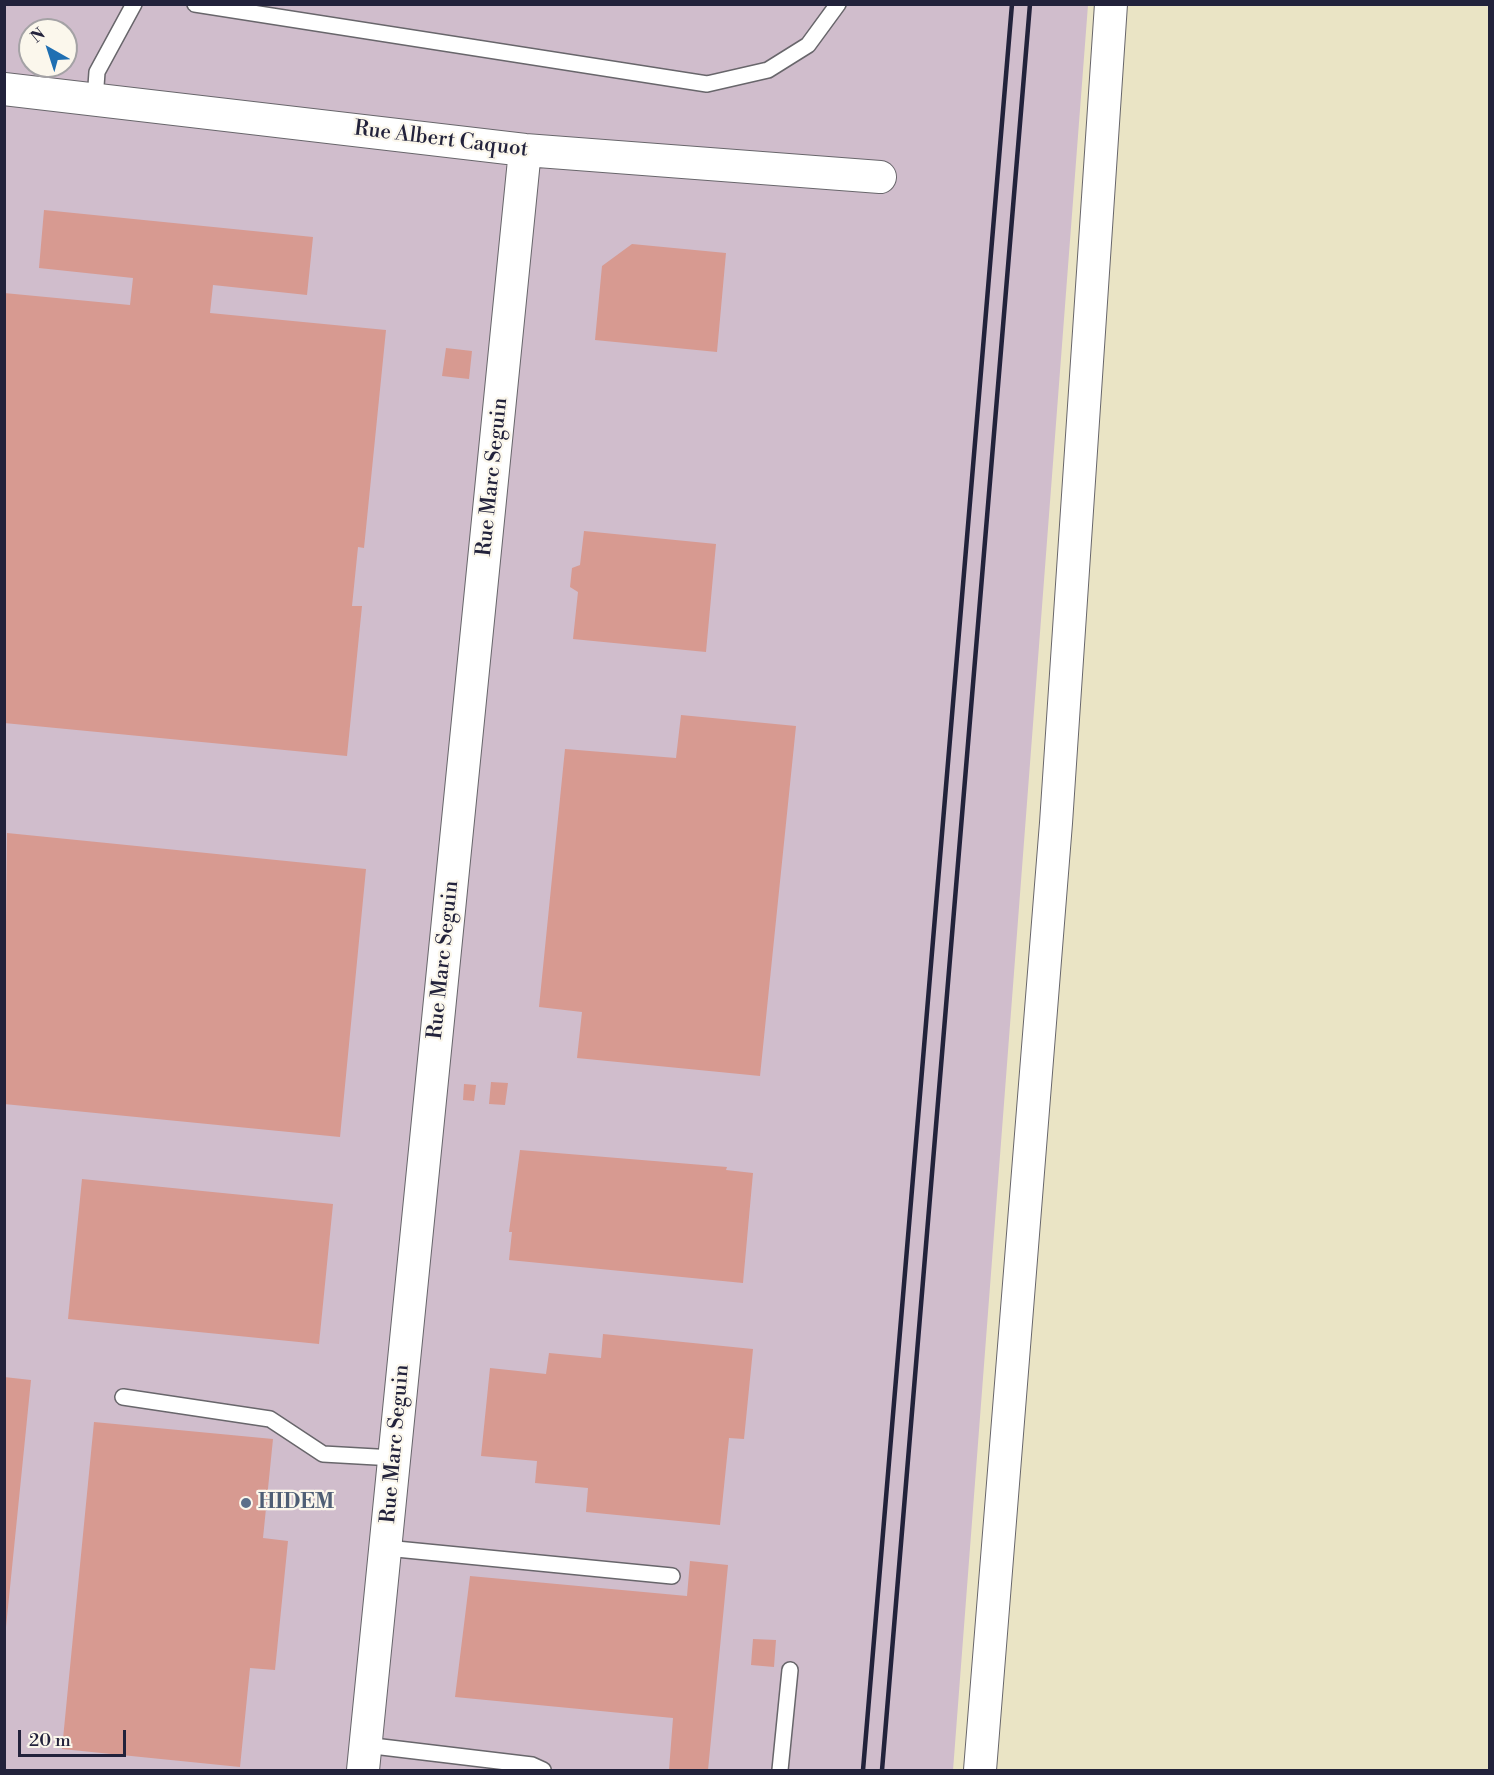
<!DOCTYPE html>
<style>
body{margin:0}
#map{position:relative;width:1494px;height:1775px;overflow:hidden;background:#eae4c5;font-family:"Libre Bodoni",serif}
canvas{display:block}
.frame{position:absolute;inset:0;border:6px solid #22223b;pointer-events:none}
.north{position:absolute;left:18px;top:18px;width:60px;height:60px;box-sizing:border-box;background:#fbf7ec;border:2px solid #a4a2a5;border-radius:50%;rotate:321deg;font-size:16px;font-weight:700;line-height:24px;text-align:center;color:#22223b}
.north::after{content:'';display:block;margin:auto;width:21px;height:27px;background:#1f6fb2;clip-path:polygon(50% 0,100% 100%,50% 72%,0 100%)}
.scale{position:absolute;left:18px;top:1730px;width:108px;height:27px;box-sizing:border-box;border:3px solid #22223b;border-top:0;padding-left:8px;font-size:18px;line-height:21px;white-space:nowrap;color:#22223b;-webkit-text-stroke:4px #fbf7ec;paint-order:stroke}
</style>
<div id="map">
<canvas width="1494" height="1775"></canvas>
<div class="frame"></div>
<div class="north">N</div>
<div class="scale">20 m</div>
</div>
<script>
const context = document.querySelector('canvas').getContext('2d');
context.lineJoin = 'round';
function fill(path, color) { context.fillStyle = color; context.fill(path, 'evenodd'); }
const poly = rows => new Path2D(rows.map(r => 'M' + r).join(''));
function strokePath(path, color, width, dash) { context.strokeStyle = color; context.lineWidth = width; context.lineCap = dash ? 'butt' : 'round'; context.setLineDash(dash || []); context.stroke(path); }
function drawText(font, color, halo, rows, align = 'center') {
  context.font = font + ' "Libre Bodoni",serif'; context.lineWidth = 4.5; context.setLineDash([]); context.textBaseline = 'middle'; context.strokeStyle = halo; context.fillStyle = color; for (const [text, x, y, turn = 0] of rows) {
    context.save(); context.translate(x, y); context.rotate((+turn || 0) * Math.PI / 180); context.textAlign = isNaN(turn) ? turn : align; if (halo) context.strokeText(text, 0, 0); context.fillText(text, 0, 0); context.restore();
  }
}
fill(poly([
 [5,5,1088,5,953,1770,5,1770],
 [30,30,66,30,66,66,30,66]
]), '#d0bdcc');
fill(poly([
 [44,210,313,237,307,295,213,285,210,313,386,330,364,548,358,547,352,606,362,606,347,756,4,723,4,293,130,305,133,278,39,268],
 [632,244,726,253,717,352,595,340,602,266],
 [446,348,472,351,469,379,442,376],
 [584,531,716,544,706,652,573,639,578,592,570,587,572,568,580,565],
 [681,715,796,726,760,1076,577,1058,582,1012,539,1007,565,749,676,758],
 [7,833,366,869,340,1137,4,1104],
 [491,1082,508,1083,505,1105,489,1104],
 [464,1084,476,1085,474,1101,463,1100],
 [520,1150,727,1167,726,1170,753,1173,743,1283,509,1260,512,1232,509,1232],
 [82,1179,333,1204,319,1344,68,1319],
 [603,1334,753,1349,744,1439,729,1438,720,1525,586,1512,588,1488,535,1483,537,1461,481,1456,490,1368,546,1374,549,1353,601,1358],
 [4,1377,31,1380,6,1627,4,1627],
 [94,1422,273,1439,263,1538,288,1541,275,1670,250,1668,240,1767,62,1749],
 [690,1561,728,1565,708,1770,669,1770,673,1718,455,1697,470,1576,687,1596],
 [753,1639,776,1640,774,1667,751,1665]
]), '#d79a91');
const service = poly([
 [195,4,707,84,768,70,808,45,838,4],
 [95,100,97,72,134,4],
 [123,1397,270,1419,323,1454,394,1458],
 [386,1548,672,1576],
 [365,1745,532,1765,543,1770],
 [780,1770,790,1670]
]);
const minor = poly([
 [4,89,525,150,880,177],
 [363,1770,525,150],
 [980,1770,1056,823,1111,4]
]);
strokePath(service, '#68666b', 18);
strokePath(minor, '#68666b', 34);
strokePath(service, '#fff', 15);
strokePath(minor, '#fff', 32);
strokePath(poly([
 [863,1770,1012,4],
 [882,1770,1030,4]
]), '#22223b', 4.5);
for (const [x, y, r, color] of [
 [246,1503,6,"#5c6f8a"]
]) { const dot = new Path2D(); dot.arc(x, y, r, 0, 2 * Math.PI); context.fillStyle = color; context.fill(dot); strokePath(dot, '#fbf7ec', 2); }
drawText('21px', '#22223b', '#fbf7ec', [
 ["Rue Albert Caquot",441,140,7],
 ["Rue Marc Seguin",493,477,-84],
 ["Rue Marc Seguin",444,960,-84],
 ["Rue Marc Seguin",396,1444,-85]
]);
drawText('bold 21px', '#4e5e75', '#fbf7ec', [
 ["HIDEM",258,1503]
], 'left');
</script>
